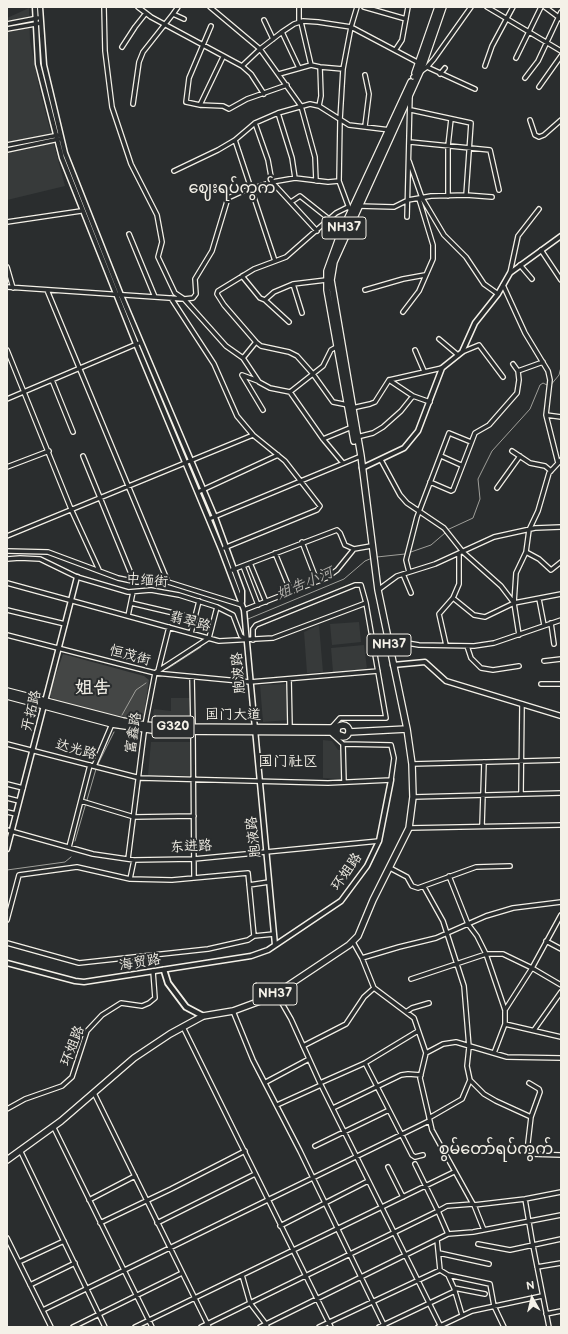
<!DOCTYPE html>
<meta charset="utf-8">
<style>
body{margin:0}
#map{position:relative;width:568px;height:1334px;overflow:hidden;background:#2a2d2e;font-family:"Balsamiq Sans",sans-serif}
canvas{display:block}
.frame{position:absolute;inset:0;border:8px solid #f4f1e8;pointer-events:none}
.north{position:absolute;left:512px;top:1278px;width:40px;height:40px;-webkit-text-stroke:3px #2a2d2e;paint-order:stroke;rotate:352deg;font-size:11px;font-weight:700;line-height:16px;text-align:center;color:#f4f1e8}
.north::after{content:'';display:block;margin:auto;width:14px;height:18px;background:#f4f1e8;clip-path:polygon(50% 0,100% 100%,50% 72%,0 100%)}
</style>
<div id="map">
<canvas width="568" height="1334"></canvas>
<div class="frame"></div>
<div class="north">N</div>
</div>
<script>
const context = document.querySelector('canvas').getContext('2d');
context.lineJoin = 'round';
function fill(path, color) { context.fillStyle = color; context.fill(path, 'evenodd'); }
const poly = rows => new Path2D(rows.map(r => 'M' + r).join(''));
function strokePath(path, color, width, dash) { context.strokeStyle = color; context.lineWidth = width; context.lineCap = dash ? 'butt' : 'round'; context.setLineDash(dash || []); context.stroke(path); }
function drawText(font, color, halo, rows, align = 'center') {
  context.font = font + ' "Balsamiq Sans","LXGW WenKai TC","Noto Sans Myanmar",sans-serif'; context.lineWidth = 4; context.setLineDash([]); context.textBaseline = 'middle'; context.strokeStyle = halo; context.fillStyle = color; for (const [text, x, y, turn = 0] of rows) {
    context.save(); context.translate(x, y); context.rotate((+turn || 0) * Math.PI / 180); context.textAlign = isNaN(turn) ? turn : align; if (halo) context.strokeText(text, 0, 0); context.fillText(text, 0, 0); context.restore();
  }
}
fill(poly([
 [29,8,30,41,40,92,65,186,7,200,7,18],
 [359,622,361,642,332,645,330,624],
 [319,625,323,672,307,673,304,632],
 [364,645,367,669,333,672,331,648],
 [287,684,288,720,263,722,260,685],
 [171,698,191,698,192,721,152,719,154,709,171,711],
 [323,740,332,741,338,750,342,750,342,779,323,778],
 [151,742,190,742,191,776,148,775]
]), '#373a3a');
fill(poly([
 [63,654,144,676,149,680,143,721,56,702,49,695]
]), '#444645');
strokePath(poly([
 [550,386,559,375,561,367],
 [447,530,473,518,480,499,478,479,492,451,530,409,540,385,543,383,547,385],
 [408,553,431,545,445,533],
 [377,557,405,554],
 [248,619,344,579,365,561,372,558],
 [167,669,201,647],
 [122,715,136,690,146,683],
 [97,766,114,732],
 [87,800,96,769],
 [75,841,86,803],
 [7,870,65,862,71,857]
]), '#9f9f9a', 1);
const minor = poly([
 [104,7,105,51,112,107,131,164,157,215,162,242,158,257,175,293,184,299,226,346,243,358,259,382,270,388,290,392,323,439,343,463],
 [138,7,151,17,242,66,251,74,264,94],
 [210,7,260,49,301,106,315,157,316,181],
 [299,7,299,22],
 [364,7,406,19],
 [487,7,561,51],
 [545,7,561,19],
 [173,14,178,7],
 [264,20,273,39],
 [301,22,311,65],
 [7,24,38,18],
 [211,26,189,78,186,102,200,105,223,106,229,109,247,99,287,85],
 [7,29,41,23],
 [282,32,299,68],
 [122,47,135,27,146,13],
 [396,49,402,40,408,7],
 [516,58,541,7],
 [242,66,260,49,282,32,294,24,303,21,318,22,351,27,419,63],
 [485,66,492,46,513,7],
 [427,67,475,89],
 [279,74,311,65,320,67,343,69],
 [440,74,445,68],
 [365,75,369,94,365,126],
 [413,77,427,67,434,59,471,7],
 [525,78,538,61,561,12],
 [539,87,561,56],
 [133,104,139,62,143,52,173,14,184,19],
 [200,105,223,57],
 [319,106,321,96,320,67],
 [411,110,471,123,466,195],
 [278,113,292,158,295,178],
 [530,120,535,135,539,137,544,135,561,120],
 [255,123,268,160,272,182,317,231],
 [235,140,275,261],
 [410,142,490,150,499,190],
 [7,145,59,135],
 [7,150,59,139],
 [409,161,422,198,444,235,466,257,484,284,498,294],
 [174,171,218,150,235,140,255,123,278,113,310,104,319,106,349,125,390,130],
 [448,196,448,146,451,119],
 [291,202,300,196,329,219],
 [358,206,394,207,408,200,431,196,466,195,492,197],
 [349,208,339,181,340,120,343,69,351,27,357,7],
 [407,217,410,96],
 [7,222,81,211],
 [129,234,155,297],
 [541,250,561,280],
 [520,265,532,279],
 [7,267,13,288],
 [510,273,518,236,539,209],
 [242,276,260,298,265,300,274,292,293,284,326,280],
 [293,284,302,313],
 [503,285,525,333,548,371,550,380,546,415,558,463],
 [7,287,184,299,193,298,196,294,195,279,212,251,228,198,241,192,272,182,295,178,328,182,339,181],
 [47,290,168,582],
 [365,290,403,279,425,275],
 [171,298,214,364,237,416,253,435,285,461,320,506,317,510,224,548],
 [265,300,289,322],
 [403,312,419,291,433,259,433,245,419,199],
 [439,339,458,355],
 [7,350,71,509,99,570],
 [415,350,424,371],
 [462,352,479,345,503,377],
 [243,358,256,342],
 [518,371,543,362],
 [52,380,73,432],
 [389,380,413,396,430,402],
 [258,381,242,375,263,410],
 [290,392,323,366,331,350,338,346],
 [7,399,139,343],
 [348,405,333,402,313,374,297,356,289,352,261,346,256,342,224,305,217,294,218,291,254,269,286,257,336,213,348,207],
 [352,408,370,404,375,402,389,380,442,368],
 [546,415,561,417],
 [357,437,373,433,383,427,401,411,413,396],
 [323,439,352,427],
 [512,451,530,463,545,466,551,471],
 [83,456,134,581],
 [441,456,461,465],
 [381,460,400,495,407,503,444,528,463,552,501,586,514,603],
 [7,467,49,451],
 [430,482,451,491,453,490,475,433,489,425,517,393,519,380,518,371,513,364],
 [497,488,520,456],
 [198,492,278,455],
 [209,519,361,456],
 [7,536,253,435],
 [302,542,317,581],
 [7,551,48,552,118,578,137,582,158,580,168,582,242,605],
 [526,552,539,559,551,570,561,562],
 [275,553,291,592],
 [7,559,20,558,40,559,77,577,128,592,151,590,179,595,217,607,233,615,241,636,246,639],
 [250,563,266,602],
 [243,566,258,605],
 [232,570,337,530,340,533,345,545,354,549],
 [409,572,406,560,417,517,449,433,471,442],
 [403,574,411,593],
 [7,583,219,641,273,638,366,603],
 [378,590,397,576,435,564,494,537,535,528,561,527],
 [453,598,474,615,485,617,514,603,561,594],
 [539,599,544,625],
 [131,603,195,618],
 [7,610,65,624],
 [244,610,326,578,337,570,354,549,371,546],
 [128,616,133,592],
 [551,623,554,644],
 [191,633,199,601],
 [7,635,155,673,250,682,378,671],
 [519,635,514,603,516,573,526,552,529,530,538,511,549,473,561,460],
 [253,640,253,629,256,625,355,585,361,585,366,603,386,718,340,718,332,727],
 [446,645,439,614,453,598,459,584,459,554],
 [389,646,407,643,419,645,474,646,494,643,561,620],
 [467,646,471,658,481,668,493,670,519,666],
 [544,661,561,659],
 [158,671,169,627],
 [192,677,193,727],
 [289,679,290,727],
 [541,684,561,684],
 [193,732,194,878],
 [332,734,343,744,344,782],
 [7,744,140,778,328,783,391,780,394,758,391,745,343,744],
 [412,764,561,760],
 [94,766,112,724],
 [7,784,23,788],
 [521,793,522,704],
 [413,797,561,793],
 [7,798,19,801],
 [81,801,134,817,194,816],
 [7,812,16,814],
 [482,826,484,762],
 [409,828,561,825],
 [7,830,93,854,134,860,194,859,379,841],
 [69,847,90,765],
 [128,859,145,725,155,673,209,638,217,607],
 [390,868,407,877,412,886,418,888,476,867,510,866],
 [449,876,468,924,477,936,486,954,505,1010,505,1024,494,1053],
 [130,879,134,860],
 [249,885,269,882],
 [424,887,443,921,464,986,469,1047,467,1066,470,1080,462,1099,429,1118],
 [7,920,19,875,77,867,130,879,172,880,248,873,254,936,248,940,208,949,79,963,7,943],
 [254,936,274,934],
 [546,941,561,949],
 [353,942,362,958,374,988,414,1018,426,1053,420,1078,432,1130,473,1204,474,1205,525,1199,561,1192],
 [362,958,399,947,436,938,486,916,513,908,561,902],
 [411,979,486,954,503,954,532,968,561,985],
 [276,993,291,1019,320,1083,441,1327],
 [505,1010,532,968,561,915],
 [233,1011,253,1060,300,1151,385,1327],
 [406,1012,412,1008,429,1003],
 [505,1024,561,1037],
 [183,1027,331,1327],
 [534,1030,561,992],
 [303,1046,346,1024,364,997,374,988],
 [426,1053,443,1044,456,1042,507,1057,561,1058],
 [365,1063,412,1155,415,1157,423,1155],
 [470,1080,484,1094,496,1101,531,1117],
 [266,1082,309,1059],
 [320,1083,365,1063,418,1031],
 [529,1083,539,1089,540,1092,531,1117,527,1151,529,1154,561,1155],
 [94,1093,209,1327],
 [277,1105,321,1085],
 [333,1108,401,1075,408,1074,421,1075],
 [7,1109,25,1099,62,1086,72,1077,87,1031,102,1015,121,1003,142,1006,149,1003,155,998,153,971],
 [53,1126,152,1327],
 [315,1146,389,1110],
 [20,1150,105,1327],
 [388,1167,403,1197],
 [525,1199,533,1246,549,1327],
 [89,1200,135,1176],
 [474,1205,484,1230],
 [100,1223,171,1189,245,1151],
 [157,1223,255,1174],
 [280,1226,368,1181],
 [448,1234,438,1211,447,1206,473,1204],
 [7,1238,51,1327],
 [437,1240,440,1270],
 [478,1244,510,1250,561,1239],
 [439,1253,489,1264],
 [19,1262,64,1241],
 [537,1267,561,1263],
 [242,1275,250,1303,266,1324,448,1234,473,1232,561,1215],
 [448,1275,490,1284,494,1306,504,1327],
 [30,1285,75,1263],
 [454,1288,485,1294],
 [43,1310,429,1121],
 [546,1314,561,1311],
 [73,1327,182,1273],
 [135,1327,454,1172],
 [201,1327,438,1211,415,1164],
 [260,1327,266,1324,267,1327],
 [319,1327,440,1270,448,1275,454,1288,462,1315],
 [379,1327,455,1291],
 [438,1327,472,1311,542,1296]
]);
const tertiary = poly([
 [35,7,38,64,62,158,136,344,221,549,244,610,275,945],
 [40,7,44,65,65,153,121,295,215,517,242,591,242,602],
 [362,468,404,448,418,431,442,368,462,352,475,323,498,294,510,273,561,236],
 [393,665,425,662,446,681,561,716],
 [7,849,77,577],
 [7,963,75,981,84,982,251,956,268,950,341,901,367,866,379,841,391,780]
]);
const secondary = poly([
 [164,970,168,983,186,1007,203,1016]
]);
const trunk = poly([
 [415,73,438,7],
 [354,441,327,290,327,271,340,235,411,82],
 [7,691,123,721,145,725,170,727,331,728,343,725],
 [7,696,112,724,159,731,331,732,343,736],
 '337 731a6 6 0 1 1 12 0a6 6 0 1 1-12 0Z',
 [349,732,407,729],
 [7,1160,61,1121,134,1058,170,1034,203,1016,233,1011,271,997,349,945,358,936,373,900,409,828,413,797,412,764,407,729,378,590,361,456,331,280,334,262,423,65,443,7]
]);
strokePath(minor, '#f4f1e8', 6);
strokePath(tertiary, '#f4f1e8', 7);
strokePath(secondary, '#f4f1e8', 8);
strokePath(trunk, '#f4f1e8', 8);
strokePath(minor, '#2a2d2e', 3.5);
strokePath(tertiary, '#2a2d2e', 4);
strokePath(secondary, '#2a2d2e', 4.5);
strokePath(trunk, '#2a2d2e', 5.5);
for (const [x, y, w] of [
 [344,228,44],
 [389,645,44],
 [173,727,42],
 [275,994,44]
]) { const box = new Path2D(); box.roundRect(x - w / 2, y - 11, w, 22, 3); context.fillStyle = '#2a2d2e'; context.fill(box); strokePath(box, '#f4f1e8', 1); }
drawText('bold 13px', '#f4f1e8', null, [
 ["NH37",344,228],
 ["NH37",389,645],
 ["G320",173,727],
 ["NH37",275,994]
]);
drawText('14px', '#f4f1e8', '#2a2d2e', [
 ["中缅街",147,581,5],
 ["翡翠路",190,622,15],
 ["恒茂街",130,656,15],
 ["胞波路",239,673,-95],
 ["开拓路",32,711,-76],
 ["国门大道",233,715],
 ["富鑫路",134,733,-82],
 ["达光路",76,750,15],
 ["胞液路",254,837,-96],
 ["东进路",191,847,-3],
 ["环姐路",347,872,-55],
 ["海贸路",140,963,-9],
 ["环姐路",73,1046,-68]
]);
drawText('italic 15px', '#b5b3ae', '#2a2d2e', [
 ["姐告小河",305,584,-23]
]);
drawText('15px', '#f4f1e8', '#2a2d2e', [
 ["国门社区",288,762]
]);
drawText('16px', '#f4f1e8', '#2a2d2e', [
 ["ဈေးရပ်ကွက်",232,189],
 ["စွမ်တော်ရပ်ကွက်",496,1150]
]);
drawText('bold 18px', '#f4f1e8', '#2a2d2e', [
 ["姐告",93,688]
]);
</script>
